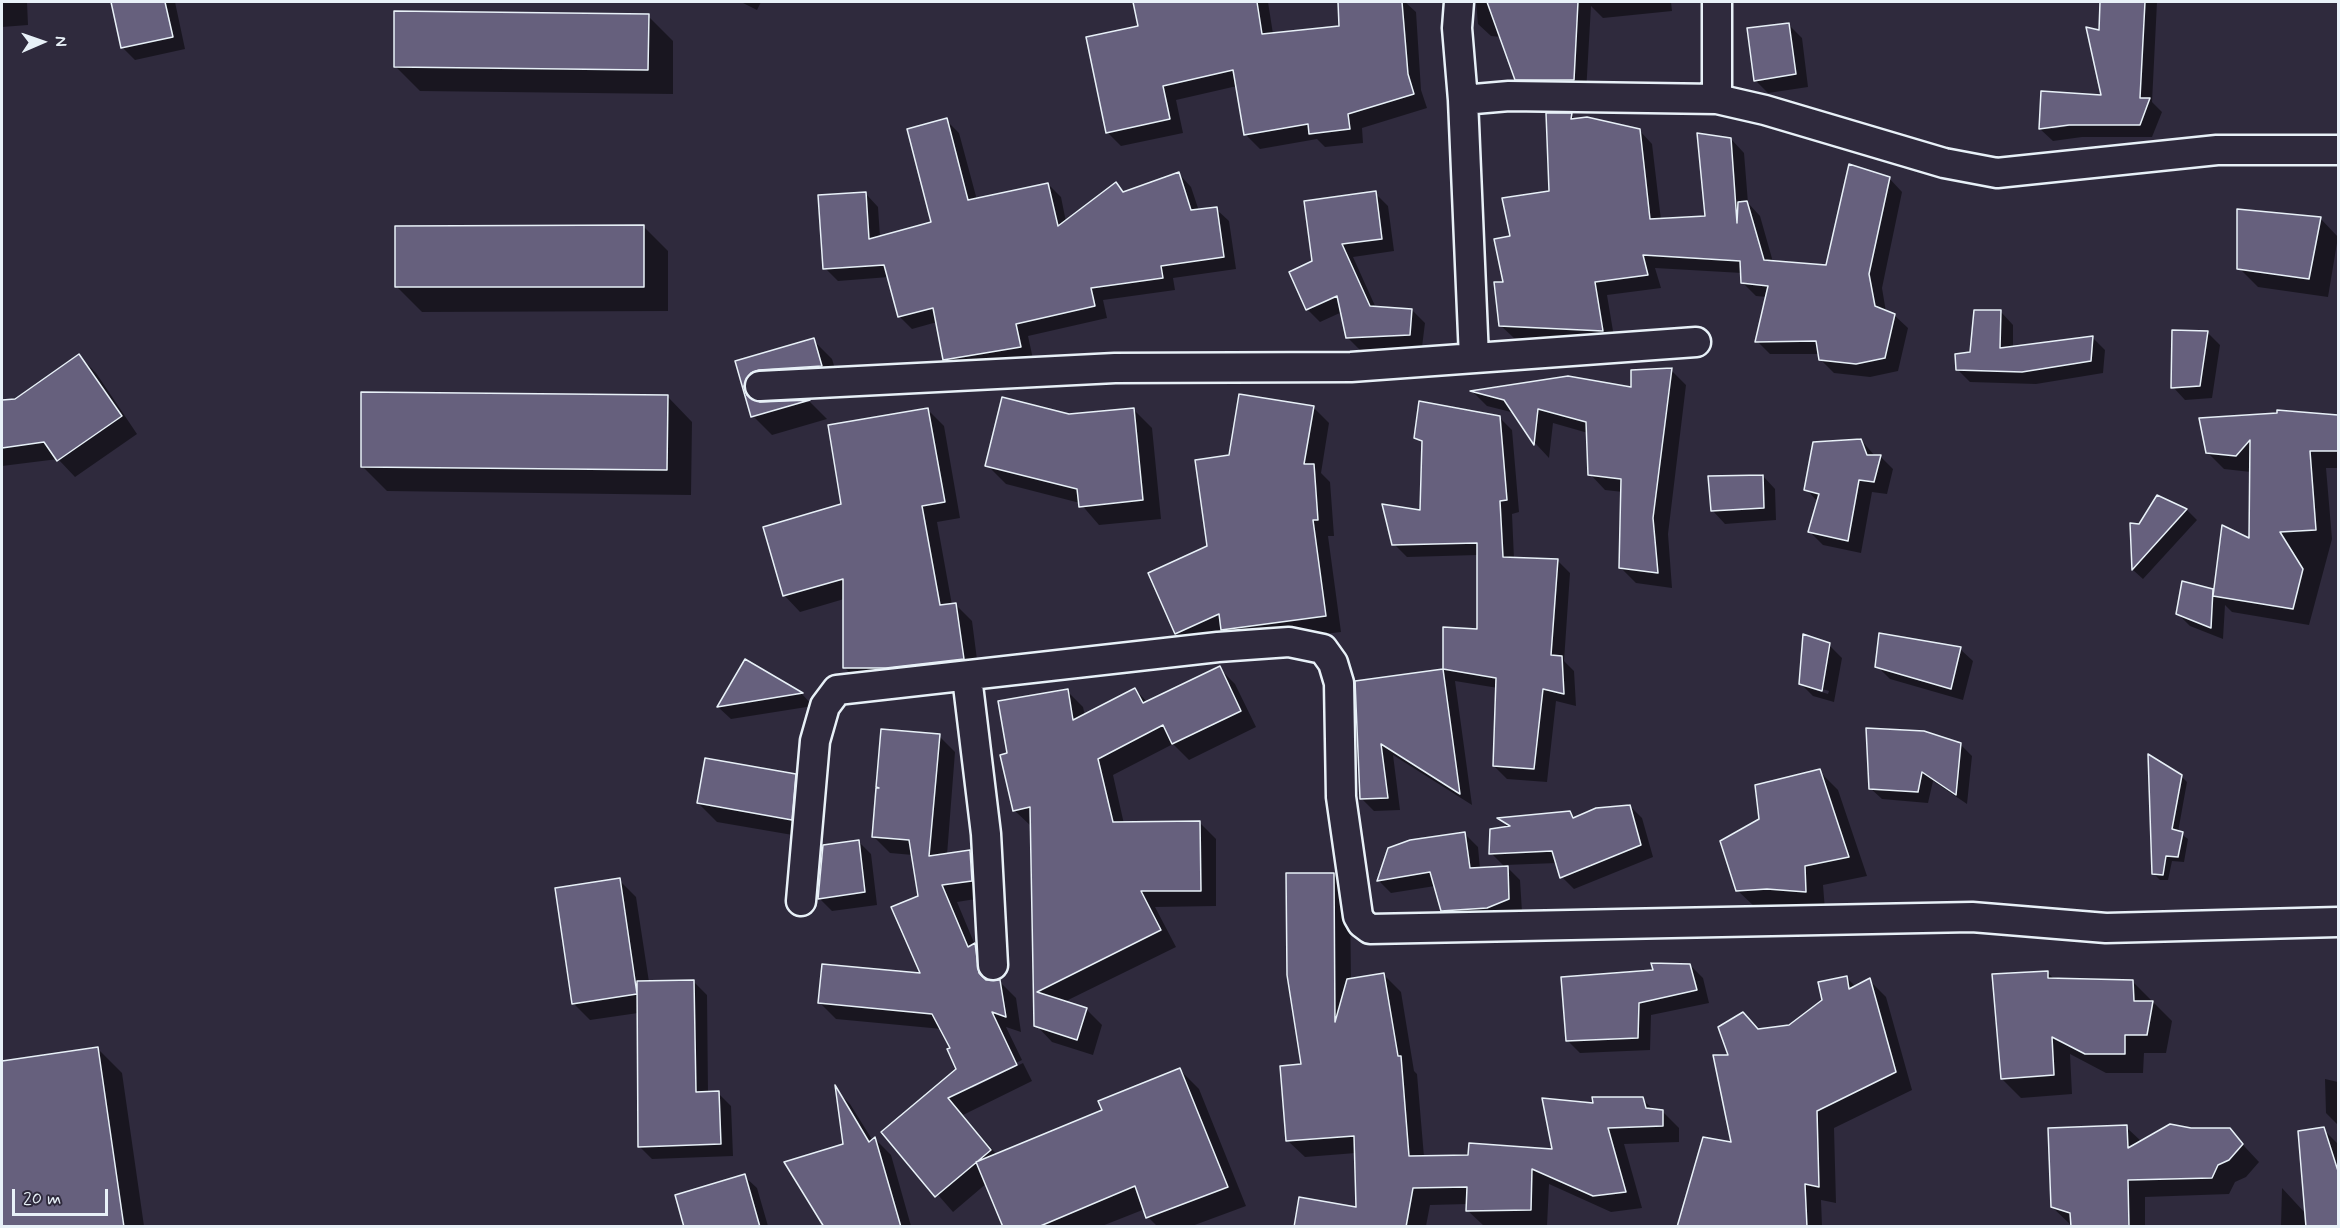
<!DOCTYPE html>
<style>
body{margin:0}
#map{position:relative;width:2340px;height:1228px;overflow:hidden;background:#2f2a3d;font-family:Mynerve,sans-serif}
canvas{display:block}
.frame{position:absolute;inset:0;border:3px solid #e8f1f8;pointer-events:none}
.north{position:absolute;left:12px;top:12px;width:60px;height:60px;-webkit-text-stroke:4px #2f2a3d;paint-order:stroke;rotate:88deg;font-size:16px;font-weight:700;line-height:24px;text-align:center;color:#e8f1f8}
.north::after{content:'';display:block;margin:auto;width:21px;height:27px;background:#e8f1f8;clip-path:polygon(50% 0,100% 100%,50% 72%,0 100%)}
.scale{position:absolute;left:12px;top:1189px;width:96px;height:27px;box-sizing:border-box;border:3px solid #e8f1f8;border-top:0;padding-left:8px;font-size:18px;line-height:21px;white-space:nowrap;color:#e8f1f8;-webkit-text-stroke:4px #2f2a3d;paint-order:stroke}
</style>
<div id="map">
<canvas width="2340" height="1228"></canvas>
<div class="frame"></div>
<div class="north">N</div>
<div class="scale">20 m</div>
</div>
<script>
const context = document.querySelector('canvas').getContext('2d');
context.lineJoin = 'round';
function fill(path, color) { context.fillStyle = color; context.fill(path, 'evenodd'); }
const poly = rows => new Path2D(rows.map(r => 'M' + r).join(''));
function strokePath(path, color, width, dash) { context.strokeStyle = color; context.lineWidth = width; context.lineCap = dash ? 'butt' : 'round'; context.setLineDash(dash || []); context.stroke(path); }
fill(poly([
 [2,2,27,2,28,25,2,27],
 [113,2,175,2,185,49,135,60,122,47],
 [741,2,761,2,757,10],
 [1135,2,1174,2,1180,26,1184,2,1268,2,1273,34,1341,27,1339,3,1405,2,1416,12,1421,90,1427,108,1362,128,1363,143,1325,147,1317,139,1260,149,1246,135,1237,86,1176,100,1183,133,1121,146,1107,132,1140,27],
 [1476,2,1671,2,1672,11,1603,18,1591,6,1586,93,1530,92,1517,79,1501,37,1491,36,1478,24],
 [2101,2,2157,2,2152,102,2162,112,2152,137,2082,137,2053,141,2040,129,2103,97],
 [2076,122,2076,125,2052,129,2052,126],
 [648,16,673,41,673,94,420,91,395,66],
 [1789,25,1802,38,1808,87,1768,93,1755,80],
 [1571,115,1576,120,1639,130,1652,144,1661,220,1707,218,1731,139,1744,153,1748,203,1760,216,1773,262,1827,267,1889,178,1902,192,1882,288,1886,312,1894,315,1908,328,1898,371,1870,377,1834,373,1820,359,1820,354,1770,354,1757,341,1767,297,1756,296,1742,282,1742,273,1655,268,1661,288,1607,295,1615,343,1514,338,1500,325,1511,237,1550,193],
 [946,120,959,133,977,200,1048,184,1061,197,1066,222,1116,184,1125,193,1179,174,1191,187,1199,211,1216,209,1229,221,1236,269,1173,278,1175,290,1103,300,1107,318,1028,336,1033,359,957,372,945,359,937,322,912,329,899,316,889,277,838,281,825,268,866,194,878,207,880,237,933,223],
 [1375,193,1388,206,1394,251,1353,257,1376,308,1412,310,1425,323,1422,347,1360,350,1347,337,1342,312,1320,322,1307,309,1314,262],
 [2320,218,2338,237,2328,297,2258,287,2239,268],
 [643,226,668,251,668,311,422,312,397,287],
 [2001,312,2013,325,2013,348,2092,337,2105,350,2103,373,2036,384,1970,382,1957,369],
 [2207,332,2220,345,2212,398,2185,400,2173,387],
 [813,340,832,359,840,385,770,391,763,404,810,402,827,419,772,435,753,416,737,362],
 [79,356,96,373,137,434,75,477,58,459,2,466,2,402,15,400],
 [1671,370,1686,385,1668,534,1672,588,1636,583,1621,568,1623,492,1605,490,1590,474,1588,433,1553,423,1549,458,1536,444,1515,413,1487,406,1473,392,1568,378,1632,389],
 [668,397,692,422,691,495,387,491,362,466],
 [1313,407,1329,423,1321,473,1330,482,1334,536,1328,536,1341,632,1192,650,1176,633,1209,547,1230,457],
 [1133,409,1152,428,1161,519,1099,525,1080,503,1006,484,987,465,1069,416],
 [928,410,944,426,960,518,937,522,952,605,956,605,972,621,979,675,861,684,845,668,844,599,800,612,784,595,843,505],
 [2278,412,2338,416,2338,468,2326,468,2332,539,2309,625,2232,612,2225,605,2223,639,2190,626,2177,613,2212,590,2215,593,2251,541,2251,472,2224,469,2207,452,2278,415],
 [1499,417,1512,430,1519,512,1512,514,1514,559,1557,560,1570,573,1564,661,1574,671,1576,706,1556,701,1547,782,1507,779,1494,766,1498,688,1455,681,1472,805,1393,755,1400,810,1374,811,1361,798,1357,682,1445,670,1445,629,1478,630,1478,555,1407,557,1394,544,1422,512,1424,445,1416,437],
 [1861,440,1875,456,1880,456,1893,469,1887,494,1872,492,1861,553,1823,545,1810,532,1818,502,1806,489],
 [1763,476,1775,489,1776,520,1725,524,1713,511],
 [2158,497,2187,510,2197,520,2143,579,2133,570,2132,524,2140,525],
 [1829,645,1842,658,1834,702,1813,696,1800,683],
 [1812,686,1829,691,1828,694,1812,689],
 [1960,649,1973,661,1963,700,1890,679,1877,666],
 [745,661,802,694,813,706,731,719,718,707],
 [1219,668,1235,684,1256,727,1189,760,1173,744,1113,775,1124,824,1200,823,1216,839,1216,906,1155,907,1176,947,1064,1002,1086,1009,1102,1025,1093,1055,1052,1042,1036,1025,1032,827,1014,810,1009,754,1067,691,1083,707,1085,716,1135,689,1148,703],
 [939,736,955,752,947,855,970,851,986,868,988,897,957,902,975,945,991,961,994,981,999,981,1016,998,1021,1032,1006,1027,1022,1060,972,1085,972,1088,1023,1063,1032,1081,963,1115,997,1155,1104,1111,1180,1070,1199,1089,1246,1206,1192,1226,1157,1226,1148,1217,1145,1209,1102,1226,1004,1226,987,1183,953,1212,883,1132,958,1070,952,1048,942,1029,836,1019,820,1003,922,975,920,897,913,855,890,853,873,836],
 [1961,745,1972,756,1967,804,1933,781,1928,803,1882,799,1870,788],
 [1819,771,1838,790,1867,876,1823,885,1825,910,1757,909,1737,890,1761,820],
 [795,775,814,795,810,838,717,822,698,803],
 [2181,776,2187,782,2178,832,2188,839,2184,862,2172,861,2168,880,2160,880,2154,874],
 [1630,806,1642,818,1653,857,1574,889,1562,877,1557,863,1505,865,1520,880,1522,912,1500,920,1455,923,1443,910,1435,886,1391,893,1378,880,1465,834,1478,847,1480,869,1505,867,1491,853,1509,828,1500,819,1569,812,1576,819],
 [858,841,871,854,877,905,832,911,819,898],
 [1334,875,1350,892,1351,980,1384,975,1401,992,1414,1071,1417,1074,1424,1157,1554,1151,1595,1104,1642,1099,1654,1110,1662,1111,1679,1128,1679,1142,1624,1144,1642,1208,1611,1212,1549,1184,1547,1226,1484,1226,1467,1210,1468,1204,1430,1205,1426,1226,1295,1226,1357,1209,1356,1153,1305,1157,1288,1141,1303,1066],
 [619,880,636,897,649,982,694,982,707,995,708,1093,718,1093,731,1106,733,1156,652,1159,639,1146,638,1013,590,1020,573,1003],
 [1690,965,1703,978,1709,1003,1651,1015,1650,1050,1580,1053,1567,1040,1655,972],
 [2047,972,2055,980,2132,981,2172,1021,2166,1053,2144,1053,2143,1073,2106,1073,2070,1054,2072,1094,2021,1098,2002,1079],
 [1846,977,1856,987,1869,980,1886,997,1912,1090,1834,1128,1836,1203,1821,1200,1822,1226,1679,1226,1733,1143,1730,1056,1743,1014,1760,1030,1789,1027,1824,1001],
 [97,1048,122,1073,144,1226,2,1226,2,1062],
 [2325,1079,2338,1082,2338,1125,2326,1113],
 [836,1090,850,1104,873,1141,875,1139,891,1155,911,1226,824,1226,845,1145],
 [2126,1127,2142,1142,2190,1130,2229,1130,2259,1162,2246,1177,2235,1182,2229,1194,2145,1197,2145,1226,2072,1226,2052,1207],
 [2323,1129,2338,1144,2338,1226,2281,1226,2282,1188,2306,1214],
 [744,1176,757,1188,768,1226,686,1226]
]), '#0007');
const building = poly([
 [111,2,165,2,173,37,121,48,111,2],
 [1133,2,1257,2,1262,34,1339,26,1338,2,1402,2,1408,74,1414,94,1348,114,1350,129,1309,134,1308,124,1244,135,1233,70,1163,86,1170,119,1106,133,1086,37,1138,26,1133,2],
 [1487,2,1578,2,1574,80,1515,80,1487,2],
 [2100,2,2145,2,2140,98,2150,98,2140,125,2069,125,2039,129,2041,91,2101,95,2086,27,2099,30,2100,2],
 [394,11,649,14,648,70,394,67,394,11],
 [1789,23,1796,74,1754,81,1747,28,1789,23],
 [1546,113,1572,113,1571,119,1587,117,1640,129,1650,219,1705,216,1697,133,1731,138,1737,223,1738,202,1747,201,1764,260,1826,265,1849,164,1890,177,1869,274,1875,306,1895,314,1885,358,1856,364,1819,360,1816,341,1755,342,1768,286,1741,283,1740,261,1643,255,1648,275,1595,282,1603,331,1499,326,1494,282,1503,282,1494,239,1510,236,1502,198,1549,191,1546,113],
 [947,118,968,200,1048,183,1058,226,1116,182,1123,192,1179,172,1191,210,1217,207,1224,257,1161,266,1163,278,1091,288,1095,306,1016,324,1021,347,943,360,933,308,898,317,884,265,823,269,818,195,866,192,869,239,931,222,907,129,947,118],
 [1376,191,1382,239,1342,244,1370,306,1412,309,1410,335,1346,338,1337,296,1306,310,1289,272,1312,261,1304,201,1376,191],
 [2237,209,2321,217,2309,279,2237,269,2237,209],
 [644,225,644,287,395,287,395,226,644,225],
 [1974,310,2001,310,2000,348,2093,336,2091,361,2022,372,1956,370,1955,354,1970,352,1974,310],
 [2172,330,2208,331,2200,386,2171,388,2172,330],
 [814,338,822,366,759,370,751,373,744,386,747,395,760,402,810,400,751,417,735,361,814,338],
 [79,354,122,416,57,461,44,442,2,448,2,400,15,399,79,354],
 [1672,368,1653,518,1658,573,1619,568,1621,479,1588,475,1586,422,1538,409,1534,445,1504,400,1470,391,1568,376,1631,387,1631,370,1672,368],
 [361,392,668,395,667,470,361,467,361,392],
 [1239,394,1314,406,1304,464,1314,464,1318,520,1313,520,1326,616,1221,630,1219,614,1175,634,1148,573,1207,546,1195,460,1229,455,1239,394],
 [1002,397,1069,414,1134,408,1143,500,1079,507,1077,489,985,466,1002,397],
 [1419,401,1500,416,1507,500,1500,501,1503,557,1558,559,1551,655,1562,656,1564,694,1543,689,1534,769,1493,766,1496,678,1443,669,1460,794,1381,744,1388,798,1360,799,1355,681,1443,669,1443,627,1477,629,1477,543,1392,545,1382,504,1420,510,1422,441,1414,438,1419,401],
 [928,408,945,502,922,506,940,605,956,603,964,659,886,668,843,668,843,579,783,596,763,527,841,504,828,425,928,408],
 [2277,410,2338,415,2338,451,2310,451,2316,530,2280,532,2303,569,2293,609,2213,596,2222,525,2249,538,2250,440,2236,456,2206,453,2199,418,2277,413,2277,410],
 [1861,439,1867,455,1881,455,1874,482,1859,480,1848,541,1808,532,1819,494,1804,490,1813,442,1861,439],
 [1763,475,1764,508,1711,511,1708,476,1763,475],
 [2157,495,2187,509,2132,570,2130,523,2139,524,2157,495],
 [2182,581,2213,589,2211,628,2176,614,2182,581],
 [1879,633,1961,647,1951,689,1875,667,1879,633],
 [1803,634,1830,643,1822,691,1799,684,1803,634],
 [745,659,803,693,717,707,745,659],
 [1220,666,1241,711,1172,744,1163,725,1098,759,1113,822,1200,821,1201,891,1141,891,1161,930,1037,992,1087,1008,1077,1040,1034,1026,1030,807,1013,811,1000,755,1007,753,998,701,1068,689,1073,720,1135,688,1143,703,1220,666],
 [1866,728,1924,731,1961,743,1956,795,1922,772,1918,792,1869,789,1866,728],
 [881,729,940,734,929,856,970,850,972,881,942,885,968,947,975,943,979,973,986,980,1000,980,1006,1017,992,1012,1017,1065,948,1098,991,1150,935,1197,881,1132,956,1069,947,1049,950,1048,932,1014,818,1003,822,964,920,973,891,907,918,896,909,840,872,837,876,788,879,788,876,787,881,729],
 [2148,754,2182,775,2172,829,2183,832,2178,857,2166,856,2163,875,2152,874,2148,754],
 [705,758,796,774,792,820,697,803,705,758],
 [1820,769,1849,857,1805,866,1806,892,1767,889,1736,891,1720,841,1759,819,1755,785,1820,769],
 [1630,805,1641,845,1560,878,1552,851,1489,854,1490,829,1510,826,1497,818,1570,811,1573,818,1596,808,1630,805],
 [1465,832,1470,868,1508,866,1509,899,1487,908,1441,911,1430,872,1377,881,1388,848,1410,840,1465,832],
 [859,840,865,892,818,899,823,845,859,840],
 [1286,873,1334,873,1335,1022,1347,979,1384,973,1398,1056,1401,1056,1409,1156,1468,1155,1469,1143,1552,1149,1542,1098,1593,1103,1592,1097,1643,1097,1646,1108,1663,1110,1663,1126,1608,1128,1626,1192,1593,1196,1532,1169,1531,1210,1466,1211,1467,1187,1413,1188,1406,1227,1294,1227,1299,1197,1356,1207,1354,1136,1286,1141,1280,1066,1301,1064,1287,975,1286,873],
 [620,878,637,994,572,1004,555,888,620,878],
 [1651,963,1690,964,1697,990,1639,1003,1638,1038,1566,1041,1561,977,1653,970,1651,963],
 [2048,971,2048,978,2133,980,2134,1001,2153,1001,2147,1035,2125,1035,2125,1054,2085,1054,2052,1037,2054,1075,2001,1079,1992,974,2048,971],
 [1847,976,1849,989,1870,978,1896,1072,1817,1111,1819,1187,1805,1184,1807,1227,1677,1227,1703,1137,1731,1142,1713,1055,1728,1055,1718,1027,1743,1012,1758,1029,1789,1025,1822,1000,1818,982,1847,976],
 [694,980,696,1092,719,1091,721,1144,638,1147,637,981,694,980],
 [98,1047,124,1227,2,1227,2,1061,98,1047],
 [1180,1068,1228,1187,1146,1218,1135,1186,1038,1227,1003,1227,976,1162,1102,1110,1098,1101,1180,1068],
 [835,1085,869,1142,875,1137,901,1227,824,1227,784,1162,843,1144,835,1085],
 [2170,1124,2191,1128,2230,1128,2243,1144,2229,1160,2218,1165,2212,1178,2128,1180,2129,1227,2071,1227,2070,1213,2051,1207,2048,1128,2127,1125,2128,1148,2170,1124],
 [2324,1127,2338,1171,2338,1227,2306,1227,2298,1131,2324,1127],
 [745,1174,760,1227,684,1227,675,1195,745,1174]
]);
fill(building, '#66607d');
strokePath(building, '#e8f1f8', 1.5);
const street = poly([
 [1459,2,1457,28,1463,100,1509,96,1717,99,1765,110,1944,163,1997,173,2217,150,2338,150],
 [1717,2,1717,99],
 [1463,100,1474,358],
 [760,386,1115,368,1351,367,1696,342],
 [967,677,986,834,993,965],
 [801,901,815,741,825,706,837,690,1218,647,1289,642,1323,649,1333,663,1339,683,1341,797,1358,916,1362,923,1370,929,1972,917,2106,928,2338,922]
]);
strokePath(street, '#e8f1f8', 33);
strokePath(street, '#2f2a3d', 28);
</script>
